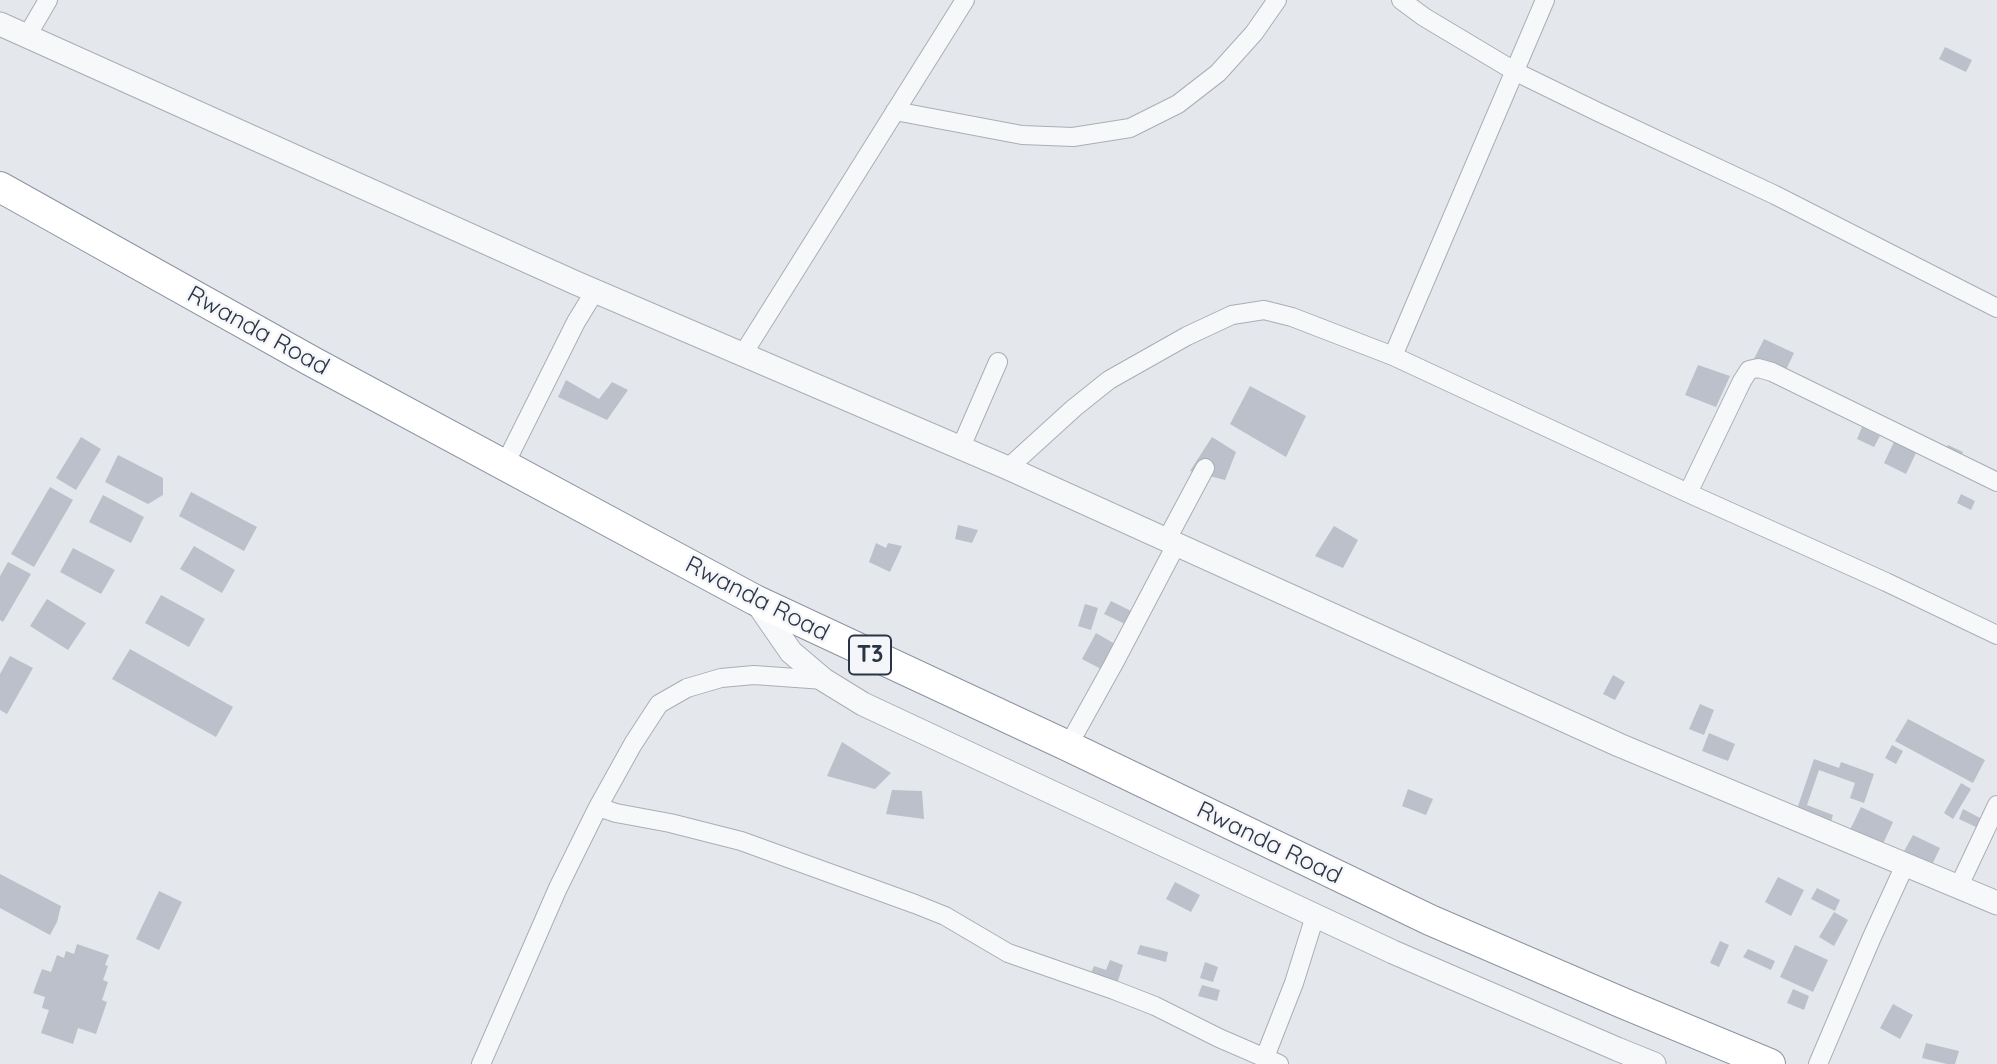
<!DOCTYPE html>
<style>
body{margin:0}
canvas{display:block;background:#e4e7ec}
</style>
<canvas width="1997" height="1064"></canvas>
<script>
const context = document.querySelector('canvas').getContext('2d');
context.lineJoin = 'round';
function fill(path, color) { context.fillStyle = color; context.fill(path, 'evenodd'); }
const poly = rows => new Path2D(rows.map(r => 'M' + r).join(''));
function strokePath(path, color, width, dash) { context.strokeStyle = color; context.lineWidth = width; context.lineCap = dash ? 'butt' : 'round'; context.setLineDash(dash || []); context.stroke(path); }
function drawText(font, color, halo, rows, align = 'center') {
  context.font = font + ' Quicksand,sans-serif'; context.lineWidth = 5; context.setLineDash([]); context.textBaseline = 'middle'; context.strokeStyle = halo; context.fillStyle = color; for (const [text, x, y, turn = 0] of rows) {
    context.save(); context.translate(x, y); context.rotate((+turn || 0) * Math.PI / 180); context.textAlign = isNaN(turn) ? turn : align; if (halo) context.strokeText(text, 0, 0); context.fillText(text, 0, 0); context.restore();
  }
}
fill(poly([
 [1945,47,1972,60,1966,72,1939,59],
 [1764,339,1794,353,1784,374,1754,359],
 [1698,365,1730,376,1716,407,1685,395],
 [566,380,599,399,612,382,628,390,607,420,558,397],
 [1250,386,1306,416,1286,457,1230,424],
 [1862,427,1880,436,1874,447,1857,439],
 [81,437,101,449,76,490,56,478],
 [1212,437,1236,452,1225,480,1190,471],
 [1894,442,1916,453,1906,474,1884,463],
 [1948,445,1963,452,1960,458,1945,451],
 [118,455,163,478,163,495,148,504,105,482],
 [50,487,73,500,34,567,11,554],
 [191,492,257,527,244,551,179,516],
 [1961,494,1975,501,1971,510,1957,503],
 [103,495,144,517,131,543,89,522],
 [958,525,978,530,972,543,955,539],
 [1334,526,1358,540,1343,568,1315,556],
 [876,543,886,548,888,543,902,546,890,572,869,562],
 [194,546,235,570,222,593,180,569],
 [73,548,115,570,101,594,60,572],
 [8,562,31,574,3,622,0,620,0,576],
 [161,595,205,619,189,647,145,623],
 [47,599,86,623,68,650,30,626],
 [1111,601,1133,612,1127,625,1104,614],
 [1085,604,1098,608,1091,630,1078,626],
 [1096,633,1115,644,1101,669,1082,659],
 [130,649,233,707,216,737,112,679],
 [10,656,33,668,7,714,0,710,0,674],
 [1613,675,1625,682,1615,700,1603,694],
 [1700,704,1714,710,1704,735,1689,729],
 [1908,719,1985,760,1973,783,1895,741],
 [1709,733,1735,744,1728,761,1702,751],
 [842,742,891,773,875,789,827,776],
 [1892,745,1903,751,1896,764,1885,758],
 [1814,759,1839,768,1841,762,1874,774,1864,803,1850,798,1855,783,1819,770,1807,805,1833,815,1831,821,1797,809],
 [1961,783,1971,789,1953,819,1944,813],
 [1408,789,1433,799,1426,815,1402,806],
 [892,790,922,791,924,819,886,814],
 [1861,807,1893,822,1882,846,1850,830],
 [1963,809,1982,819,1978,828,1959,819],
 [1913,835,1940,848,1931,867,1903,853],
 [0,874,61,906,57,922,50,935,0,908],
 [1778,877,1804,890,1791,916,1765,902],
 [1175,882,1200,895,1191,912,1166,899],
 [1817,888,1840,900,1835,911,1811,899],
 [159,891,182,902,159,950,136,939],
 [1834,912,1848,920,1834,946,1819,937],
 [1720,941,1729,945,1719,967,1710,963],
 [77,944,109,955,105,965,108,966,103,980,108,982,102,1000,107,1002,96,1034,78,1028,73,1044,41,1033,49,1010,42,1008,45,997,33,993,42,969,51,972,57,955,64,958,66,951,74,954],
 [1140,945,1168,952,1166,962,1137,954],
 [1795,945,1828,960,1813,992,1780,977],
 [1748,949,1775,961,1771,970,1743,957],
 [1110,960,1123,965,1117,984,1090,975,1094,966,1106,970],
 [1205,962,1218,967,1213,982,1200,978],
 [1202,985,1220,990,1217,1001,1198,996],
 [1793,989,1809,996,1804,1010,1787,1003],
 [1893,1004,1913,1015,1900,1039,1880,1028],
 [1926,1043,1959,1051,1955,1064,1947,1064,1922,1058]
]), '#bbc0ca');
const minor = poly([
 [1401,0,1424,17,1516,72,1598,112,1775,195,1997,308],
 [27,36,48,0],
 [895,111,1022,135,1073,137,1130,128,1178,104,1218,73,1254,33,1277,0],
 [743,354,965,0],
 [1393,356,1545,0],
 [961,447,998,362],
 [505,464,576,322,595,291],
 [1008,468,1074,408,1109,380,1187,336,1232,315,1264,310,1292,317,1393,356,1688,493,1886,582,1997,635],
 [1688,493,1742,381,1749,370,1758,368,1772,372,1997,482],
 [1166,541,1205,468],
 [1068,746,1113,665,1176,545],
 [598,807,616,813,670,823,741,841,915,904,945,916,1008,953,1114,990,1155,1006,1219,1038,1279,1064],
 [1958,888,1997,805],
 [1265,1057,1294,983,1315,916],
 [481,1064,558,888,598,807,633,744,659,704,687,688,721,678,754,675,824,680],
 [1818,1064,1872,937,1905,865]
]);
const tertiary = poly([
 [0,24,576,283,1008,468,1619,745,1997,903],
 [755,600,791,652,824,680,863,704,1393,952,1617,1049,1654,1064]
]);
const trunk = poly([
 [0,187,313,362,755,600,1068,746,1430,920,1625,1004,1770,1064]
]);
strokePath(minor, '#a9aeb7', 20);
strokePath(tertiary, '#a9aeb7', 25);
strokePath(trunk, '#8b94a3', 32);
strokePath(minor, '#f7f8fa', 18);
strokePath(tertiary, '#f7f8fa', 23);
strokePath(trunk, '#fff', 30);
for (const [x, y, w] of [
 [870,655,42]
]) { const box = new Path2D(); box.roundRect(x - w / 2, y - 19.5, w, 39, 5); context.fillStyle = '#f4f6f9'; context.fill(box); strokePath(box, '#2b3445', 2); }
drawText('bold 23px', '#2b3445', null, [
 ["T3",870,655]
]);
drawText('24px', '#2b3445', '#f4f6f9', [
 ["Rwanda Road",258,331,29],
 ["Rwanda Road",757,599,27],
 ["Rwanda Road",1269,843,26]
]);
</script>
